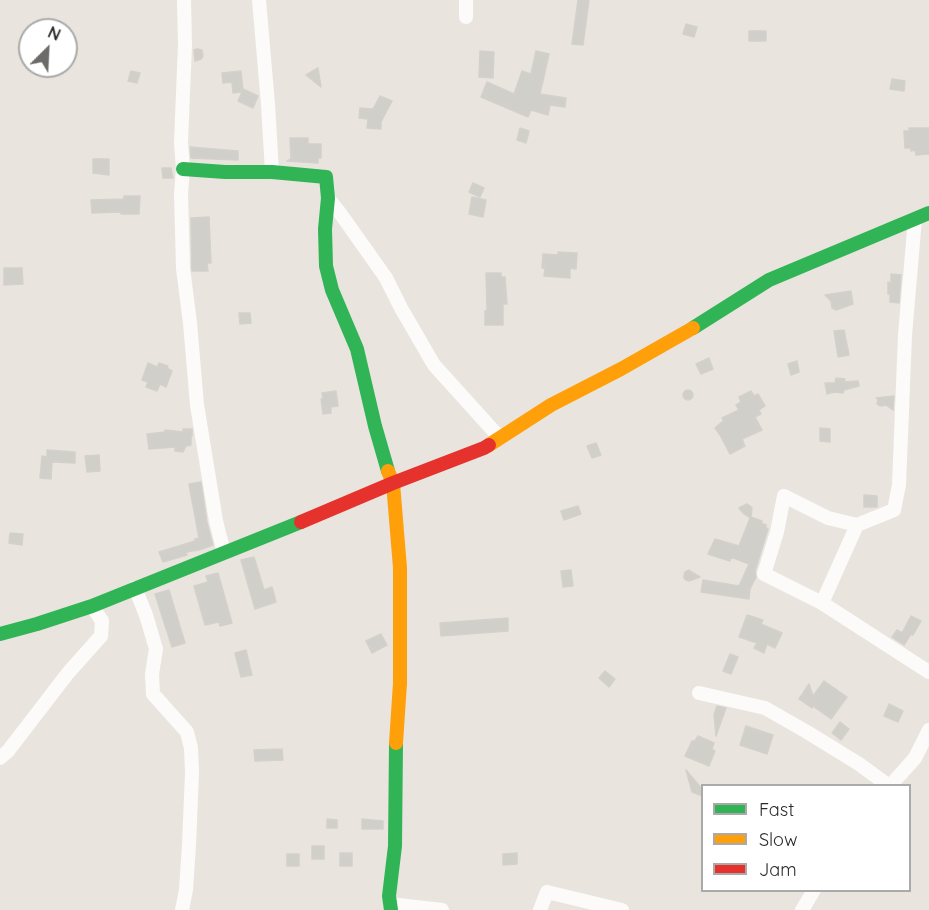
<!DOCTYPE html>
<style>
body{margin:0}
#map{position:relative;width:929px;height:910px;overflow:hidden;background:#e9e5de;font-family:Quicksand,sans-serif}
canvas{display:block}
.legend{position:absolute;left:701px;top:784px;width:210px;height:108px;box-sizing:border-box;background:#fff;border:2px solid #aaa;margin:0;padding:8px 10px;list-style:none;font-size:18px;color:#2a2a2a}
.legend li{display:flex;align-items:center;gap:12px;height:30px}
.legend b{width:30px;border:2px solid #aaa}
.north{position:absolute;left:18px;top:18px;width:60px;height:60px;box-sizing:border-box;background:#fff;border:2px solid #aaa;border-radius:50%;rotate:24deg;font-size:16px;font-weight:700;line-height:24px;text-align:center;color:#2a2a2a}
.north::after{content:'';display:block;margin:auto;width:21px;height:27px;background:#6d6b69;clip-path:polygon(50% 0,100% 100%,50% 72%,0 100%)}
</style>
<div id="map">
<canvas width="929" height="910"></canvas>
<ul class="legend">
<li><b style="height:8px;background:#30b455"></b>Fast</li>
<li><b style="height:8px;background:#ff9f0a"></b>Slow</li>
<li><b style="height:8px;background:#e5322d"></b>Jam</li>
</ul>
<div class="north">N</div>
</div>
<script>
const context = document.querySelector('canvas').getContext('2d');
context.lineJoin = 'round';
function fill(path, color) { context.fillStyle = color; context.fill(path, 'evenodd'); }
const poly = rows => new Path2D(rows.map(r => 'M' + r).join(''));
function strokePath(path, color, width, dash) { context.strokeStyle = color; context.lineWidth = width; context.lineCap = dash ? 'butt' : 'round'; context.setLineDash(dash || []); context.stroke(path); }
const building = poly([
 [578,0,589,0,583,45,572,44,578,0],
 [686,24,697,27,694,37,683,34,686,24],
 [749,31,766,31,766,41,749,41,749,31],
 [197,49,202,50,203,56,201,59,195,61,194,50,197,49],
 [480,51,494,52,493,78,479,77,480,51],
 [536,51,549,54,540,94,566,98,565,107,550,105,548,115,531,110,528,117,481,97,487,82,514,94,522,71,531,74,536,51],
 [318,68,321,87,306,75,318,68],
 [131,71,140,73,137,83,128,81,131,71],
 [241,71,243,91,243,89,258,96,253,108,238,101,242,92,233,93,232,82,223,83,222,73,241,71],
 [892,79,905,81,904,91,890,89,892,79],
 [380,96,392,101,381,122,381,129,367,128,368,119,359,118,360,108,373,109,380,96],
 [520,128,529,131,526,143,517,140,520,128],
 [909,128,929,128,929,154,916,155,915,150,911,151,911,148,905,148,904,131,909,131,909,128],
 [290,138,308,138,308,144,321,144,321,158,318,158,318,163,287,161,291,159,290,138],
 [190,147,238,151,238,160,191,158,190,147],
 [93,159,109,159,109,175,93,173,93,159],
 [162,168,171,168,173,178,163,178,162,168],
 [473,183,484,188,480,197,469,192,473,183],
 [124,196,140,196,139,214,121,214,121,212,92,213,91,200,124,199,124,196],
 [472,197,486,200,483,217,469,214,472,197],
 [209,217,211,263,207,263,208,271,192,271,191,218,209,217],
 [558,252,577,253,576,269,570,268,570,278,544,276,545,268,542,268,543,254,558,255,558,252],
 [4,268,22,268,23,284,4,285,4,268],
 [486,273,501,273,501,277,505,277,507,304,503,304,503,325,485,325,485,311,487,311,486,273],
 [891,274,901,275,899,303,890,302,890,294,888,294,888,282,891,283,891,274],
 [851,291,853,304,836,310,832,308,831,301,825,295,851,291],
 [239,313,250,313,251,323,240,324,239,313],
 [844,330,849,355,838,357,834,331,844,330],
 [709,358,713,369,701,374,696,364,709,358],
 [797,361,799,372,791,375,788,364,797,361],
 [148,363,157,367,159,363,168,366,167,368,172,371,166,387,160,384,157,391,146,387,148,382,142,380,148,363],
 [836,378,845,379,844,382,858,381,859,386,844,390,843,393,834,392,827,394,825,383,835,383,836,378],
 '683 395a5 5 0 1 1 10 0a5 5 0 1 1-10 0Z',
 [336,391,338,406,331,407,331,413,323,414,321,399,323,399,322,393,336,391],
 [751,391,754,396,758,394,765,406,759,410,761,414,755,417,762,430,742,439,745,446,730,454,720,435,715,428,723,421,725,422,722,418,739,410,736,405,741,402,739,397,751,391],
 [894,396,893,410,886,405,881,406,877,404,878,399,876,398,894,396],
 [820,428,830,429,830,442,820,441,820,428],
 [183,429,192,429,192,436,191,436,191,445,186,446,183,452,175,451,175,447,149,449,147,434,165,432,165,430,183,432,183,429],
 [596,443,601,455,592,458,587,446,596,443],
 [47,450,75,452,75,463,52,462,51,479,40,478,42,456,47,457,47,450],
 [99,455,100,471,87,472,85,456,99,455],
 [201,482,207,523,213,545,199,550,186,552,187,555,163,562,159,552,195,541,195,539,199,538,189,484,201,482],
 [864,495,877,496,877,507,864,507,864,495],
 [747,504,750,506,752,508,751,517,762,521,761,523,766,525,766,528,768,529,755,571,756,577,750,589,749,599,701,592,703,580,739,586,749,564,731,557,730,561,708,554,715,539,739,546,750,518,743,513,739,508,747,504],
 [578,506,581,514,564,520,561,511,578,506],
 [10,533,23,534,22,545,9,543,10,533],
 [254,557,264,590,272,587,276,602,255,609,241,560,254,557],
 [571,570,573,586,563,587,561,571,571,570],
 [689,570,690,571,700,577,689,581,686,580,684,578,684,575,685,572,689,570],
 [218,573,232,623,220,626,219,622,205,625,194,586,208,582,206,576,218,573],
 [169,590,185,643,172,647,155,594,169,590],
 [747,615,763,620,761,624,782,633,775,648,767,644,764,653,754,648,757,643,739,637,747,615],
 [911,616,921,621,913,635,911,634,904,645,892,637,897,630,902,633,911,616],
 [508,618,508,631,441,636,440,623,508,618],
 [381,634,387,645,372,653,366,641,381,634],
 [246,650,252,675,241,677,235,653,246,650],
 [730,654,738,657,731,674,723,671,730,654],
 [605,671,615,679,609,687,599,678,605,671],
 [824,681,847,697,831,719,813,706,812,708,799,699,809,684,813,696,824,681],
 [889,704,903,711,898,722,884,716,889,704],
 [717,706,726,708,716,736,714,715,717,706],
 [840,722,849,729,841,740,832,733,840,722],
 [746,726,773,735,767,754,740,745,746,726],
 [698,736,714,743,712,749,715,751,709,766,685,756,692,741,695,741,698,736],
 [282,749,283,760,255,761,254,750,282,749],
 [686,770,702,789,702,796,692,792,686,770],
 [327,819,337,820,337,828,327,828,327,819],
 [362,819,383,821,383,829,362,829,362,819],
 [312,846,324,846,324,859,312,859,312,846],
 [340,853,352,853,352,866,340,866,340,853],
 [517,853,517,864,503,865,503,854,517,853],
 [287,854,299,854,299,866,287,866,287,854]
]);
fill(building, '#d1cfca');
strokePath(building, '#d4d0cb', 1.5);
strokePath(poly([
 [184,0,185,44,181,143,183,169,181,194,183,268,190,323,197,405,216,521,224,553],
 [259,0,268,104,272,172],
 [466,0,466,17],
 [328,198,340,213,386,278,401,308,434,365,500,438],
 [915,219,905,335,899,485,894,510,857,525,828,518,784,496,777,532,764,574,822,603,929,672],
 [135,588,146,615,156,649,152,674,153,694,187,732,191,748,192,773,189,845,186,890,182,910],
 [822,603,857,525],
 [699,693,765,708,807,732,859,764,889,786],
 [0,758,8,751,68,673,101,636,102,621,92,606],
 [890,786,915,758,929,730],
 [390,904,442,910],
 [540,910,547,892,622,910],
 [802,910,814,890]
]), '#fcfbfa', 14);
strokePath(poly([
 [183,169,225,172,272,172,326,177,328,198,325,229,326,266,332,290,357,349,375,426,388,471],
 [693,328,769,280,929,213],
 [0,634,37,624,92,606,301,522],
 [391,910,389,896,395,846,396,743]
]), '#30b455', 14);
strokePath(poly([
 [489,445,551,405,621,369,693,328],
 [388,471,393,483,400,568,400,683,396,743]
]), '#ff9f0a', 14);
strokePath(poly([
 [301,522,393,483,484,448,489,445]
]), '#e5322d', 14);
</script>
